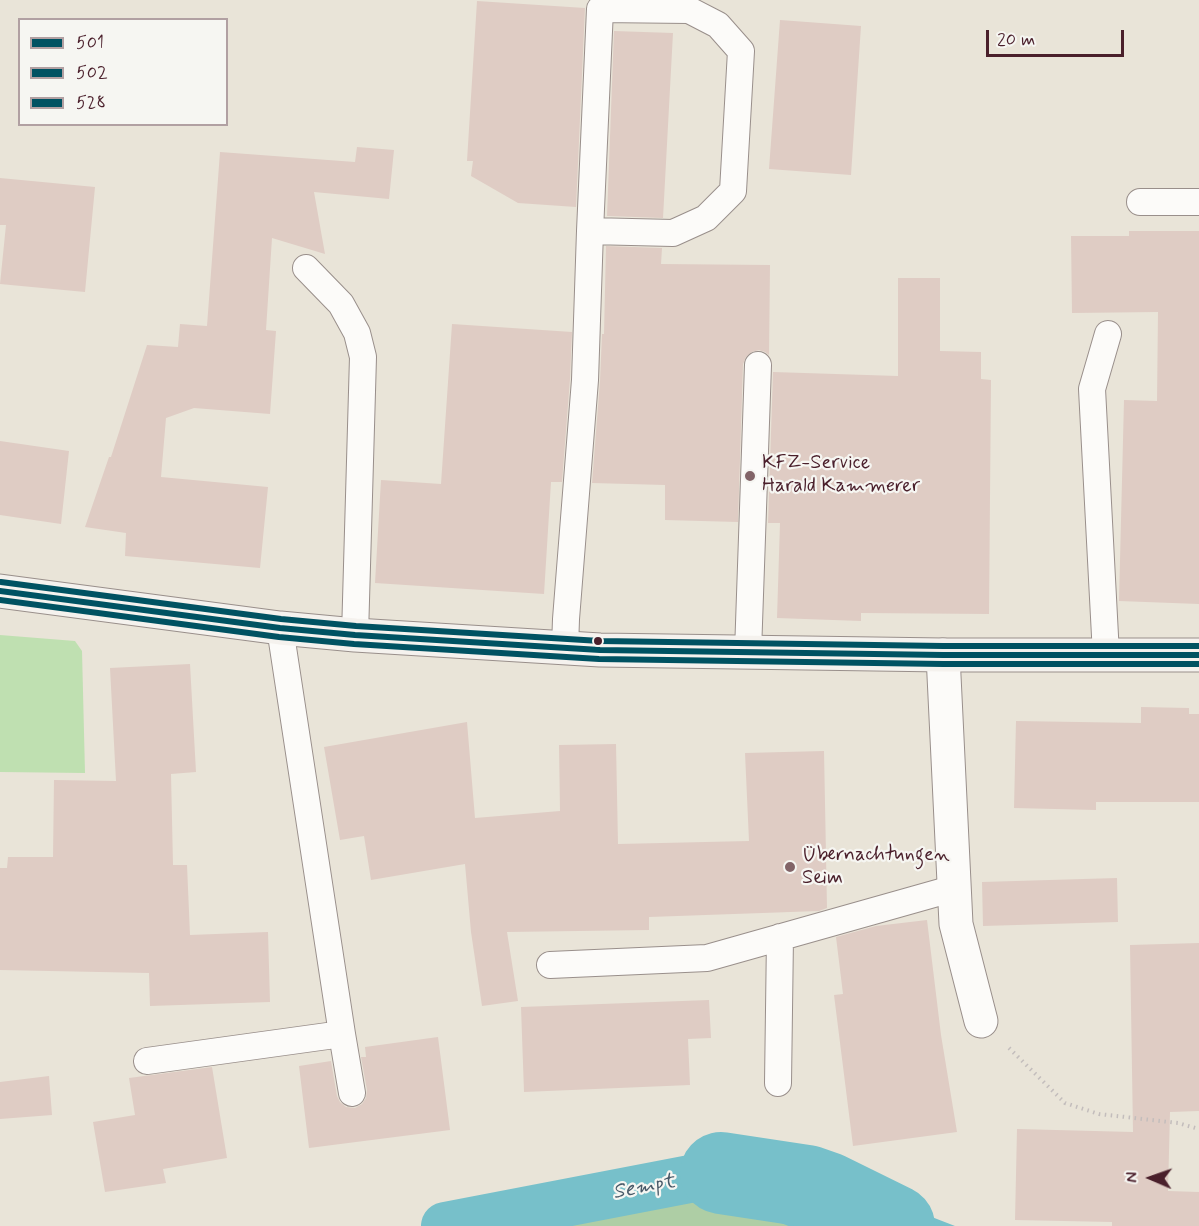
<!DOCTYPE html>
<meta charset="utf-8">
<style>
body{margin:0}
#map{position:relative;width:1199px;height:1226px;overflow:hidden;background:#e9e4d8;font-family:Mynerve,sans-serif}
canvas{display:block}
.legend{position:absolute;left:18px;top:18px;width:210px;height:108px;box-sizing:border-box;background:#f6f6f2;border:2px solid #b1a0a2;margin:0;padding:8px 10px;list-style:none;font-size:18px;color:#4a1f2b}
.legend li{display:flex;align-items:center;gap:12px;height:30px}
.legend b{width:30px;border:2px solid #b1a0a2}
.north{position:absolute;left:1121px;top:1148px;width:60px;height:60px;-webkit-text-stroke:4px #f6f6f2;paint-order:stroke;rotate:272deg;font-size:16px;font-weight:700;line-height:24px;text-align:center;color:#4a1f2b}
.north::after{content:'';display:block;margin:auto;width:21px;height:27px;background:#4a1f2b;clip-path:polygon(50% 0,100% 100%,50% 72%,0 100%)}
.scale{position:absolute;left:986px;top:30px;width:138px;height:27px;box-sizing:border-box;border:3px solid #4a1f2b;border-top:0;padding-left:8px;font-size:18px;line-height:21px;white-space:nowrap;color:#4a1f2b;-webkit-text-stroke:4px #f6f6f2;paint-order:stroke}
</style>
<div id="map">
<canvas width="1199" height="1226"></canvas>
<ul class="legend">
<li><b style="height:8px;background:#005262"></b>501</li>
<li><b style="height:8px;background:#005262"></b>502</li>
<li><b style="height:8px;background:#005262"></b>528</li>
</ul>
<div class="north">N</div>
<div class="scale">20 m</div>
</div>
<script>
const context = document.querySelector('canvas').getContext('2d');
context.lineJoin = 'round';
function fill(path, color) { context.fillStyle = color; context.fill(path, 'evenodd'); }
const poly = rows => new Path2D(rows.map(r => 'M' + r).join(''));
function strokePath(path, color, width, dash) { context.strokeStyle = color; context.lineWidth = width; context.lineCap = dash ? 'butt' : 'round'; context.setLineDash(dash || []); context.stroke(path); }
function drawText(font, color, halo, rows, align = 'center') {
  context.font = font + ' Mynerve,sans-serif'; context.lineWidth = 4.5; context.setLineDash([]); context.textBaseline = 'middle'; context.strokeStyle = halo; context.fillStyle = color; for (const [text, x, y, turn = 0] of rows) {
    context.save(); context.translate(x, y); context.rotate((+turn || 0) * Math.PI / 180); context.textAlign = isNaN(turn) ? turn : align; if (halo) context.strokeText(text, 0, 0); context.fillText(text, 0, 0); context.restore();
  }
}
fill(poly([
 [0,635,75,641,82,651,85,773,0,772]
]), '#bfe0b1');
fill(poly([
 [714,1157,826,1166,869,1226,480,1226]
]), '#aecea5');
fill(poly([
 [872,1190,906,1207,955,1226,868,1226,827,1193]
]), '#77c0ca');
strokePath(poly([
 [445,1226,721,1173,818,1212,833,1226]
]), '#77c0ca', 48);
strokePath(poly([
 [721,1173,807,1186,827,1193,894,1226]
]), '#77c0ca', 82);
fill(poly([
 [477,1,585,8,576,207,518,203,471,176,473,161,467,161],
 [780,20,861,26,851,175,769,169],
 [614,31,673,33,663,218,607,216],
 [357,147,394,150,389,199,314,192,325,254,272,238,266,330,276,331,270,414,194,408,166,418,161,477,268,487,260,568,125,556,126,533,85,527,109,457,111,457,147,345,178,347,180,324,207,326,220,152,355,162],
 [0,178,95,187,85,292,0,284,6,225,0,225],
 [1129,231,1199,231,1199,604,1119,601,1124,400,1157,401,1158,312,1072,313,1071,236,1129,236],
 [606,246,662,248,661,264,770,265,769,355,765,352,759,350,752,352,746,357,743,364,738,522,665,520,665,485,592,483,600,381,602,334,604,334],
 [898,278,940,278,940,351,981,352,981,379,991,380,989,614,861,613,861,621,777,618,780,523,768,523,773,372,898,376],
 [452,324,572,332,570,379,562,482,551,482,544,594,375,583,381,480,441,484],
 [0,441,69,451,61,524,0,515],
 [190,664,196,772,171,774,173,865,187,865,190,935,268,932,270,1002,150,1006,149,973,0,970,0,868,7,868,8,857,53,857,54,780,116,781,110,668],
 [1141,707,1189,708,1189,714,1199,714,1199,802,1096,802,1096,810,1014,808,1016,721,1141,723],
 [467,722,475,818,560,811,559,745,616,744,618,844,749,841,745,753,824,751,827,908,819,911,649,917,649,930,507,932,518,1001,482,1006,471,932,465,864,371,880,364,836,340,840,324,747],
 [1117,878,1118,922,983,926,982,882],
 [927,920,941,1035,957,1132,853,1146,834,995,843,994,836,937,876,926],
 [1199,943,1199,1111,1170,1112,1168,1191,1199,1192,1199,1226,1112,1226,1112,1222,1015,1220,1017,1129,1133,1132,1130,945],
 [709,1000,711,1038,688,1039,690,1085,524,1092,521,1007],
 [438,1037,450,1130,309,1148,299,1066,331,1061,337,1096,340,1102,346,1107,355,1108,362,1104,366,1098,367,1090,361,1057,366,1057,365,1047],
 [212,1067,227,1158,163,1169,166,1183,105,1192,93,1122,135,1115,129,1078],
 [49,1076,52,1115,0,1119,0,1082]
]), '#dfccc4');
const service = poly([
 [1140,202,1199,202],
 [306,268,341,304,357,333,363,357,355,635],
 [280,628,342,1034,352,1093],
 [565,648,566,619,585,380,590,231,600,9,689,10,718,25,741,51,733,191,706,218,673,233,590,231],
 [748,652,758,365],
 [1106,655,1092,389,1108,334],
 [550,965,707,958,955,888],
 [147,1061,342,1034],
 [778,1083,780,937]
]);
const minor = poly([
 [943,655,956,924,981,1021]
]);
const secondary = poly([
 [0,591,280,628,355,635,600,650,943,655,1199,655]
]);
strokePath(service, '#998f8b', 28);
strokePath(minor, '#998f8b', 35);
strokePath(secondary, '#998f8b', 35);
strokePath(poly([
 [1009,1048,1065,1103,1099,1114,1178,1123,1199,1129]
]), '#c3bdbc', 4, [1.5, 4.5]);
strokePath(service, '#fcfbf9', 26);
strokePath(minor, '#fcfbf9', 33);
strokePath(secondary, '#f5f2ee', 33);
strokePath(poly([
 [0,591,280,628,355,635,600,650,943,655,1199,655]
]), '#005262', 6);
strokePath(poly([
 [0,600,279,637,354,644,599,659,943,664,1199,664]
]), '#005262', 6);
strokePath(poly([
 [1,582,281,619,356,626,600,641,943,646,1199,646]
]), '#005262', 6);
for (const [x, y, r, color] of [
 [750,476,6,"#826468"],
 [598,641,5,"#4a1f2b"],
 [790,867,6,"#826468"]
]) { const dot = new Path2D(); dot.arc(x, y, r, 0, 2 * Math.PI); context.fillStyle = color; context.fill(dot); strokePath(dot, '#f6f6f2', 2); }
drawText('20px', '#4a1f2b', '#f6f6f2', [
 ["KFZ-Service",762,464],
 ["Harald Kammerer",762,487],
 ["Übernachtungen",802,856],
 ["Seim",802,879]
], 'left');
drawText('italic 21px', '#485968', '#f6f6f2', [
 ["Sempt",644,1188,-11]
]);
</script>
